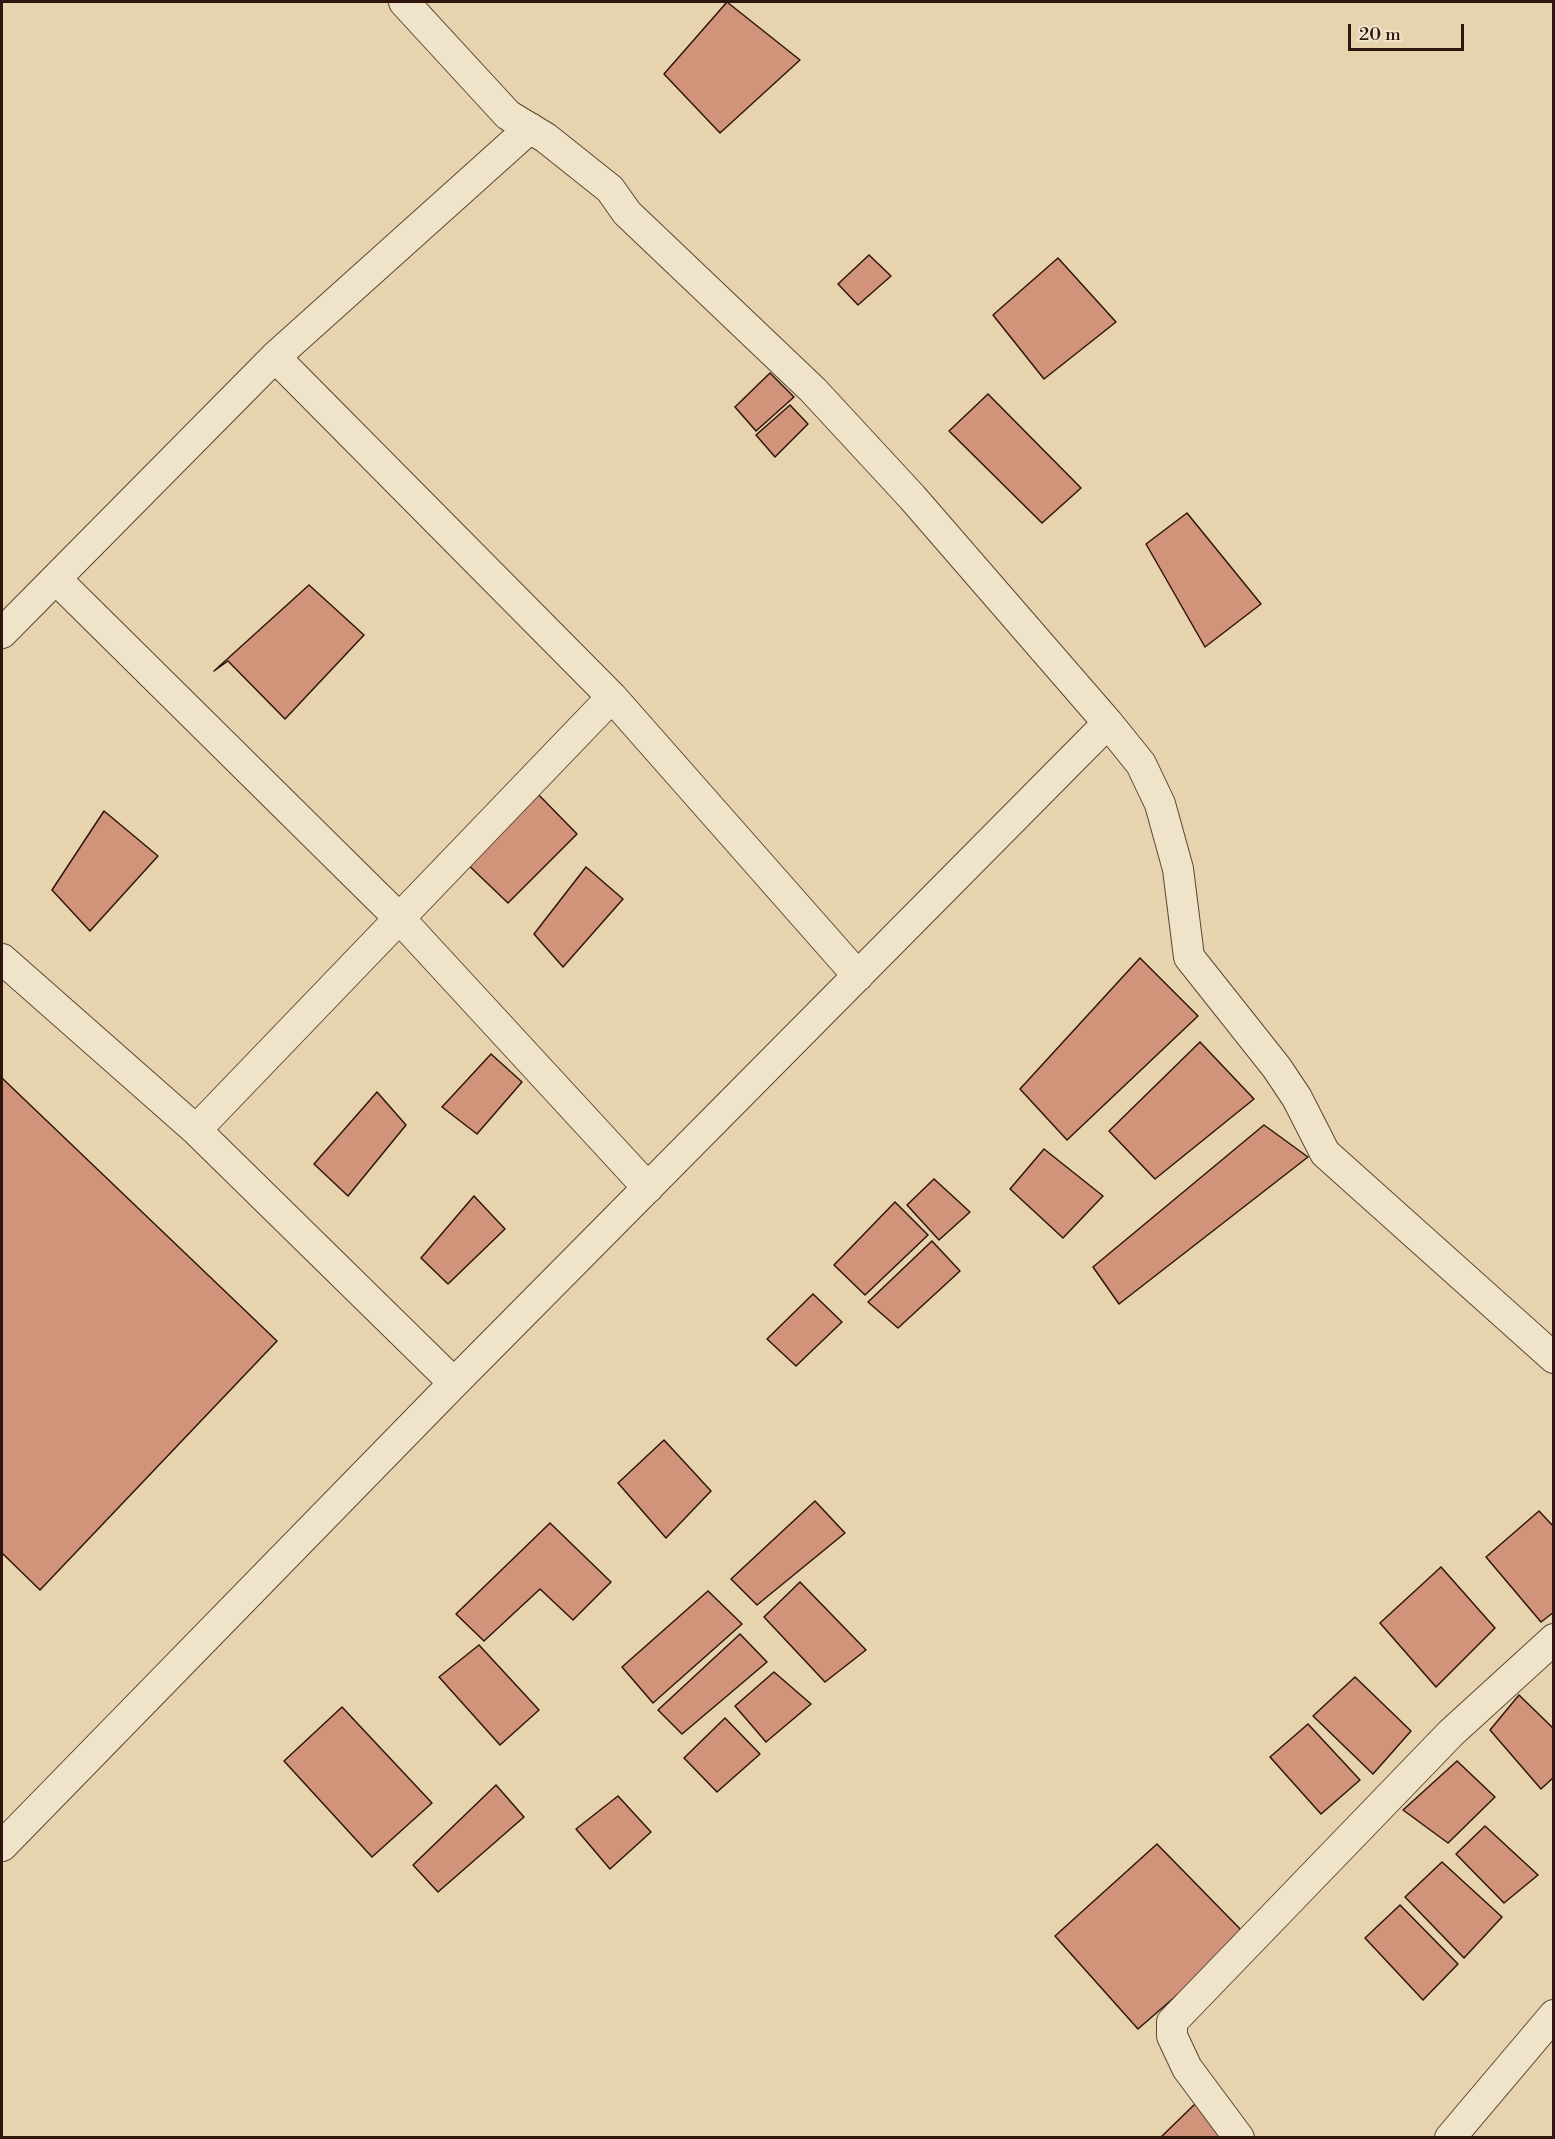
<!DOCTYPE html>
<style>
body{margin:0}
#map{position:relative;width:1555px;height:2139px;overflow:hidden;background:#e7d4ae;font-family:"Libre Bodoni",serif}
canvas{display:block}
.frame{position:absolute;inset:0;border:3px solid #2e160e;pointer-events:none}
.scale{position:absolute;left:1348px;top:24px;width:116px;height:27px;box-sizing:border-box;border:3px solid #2e160e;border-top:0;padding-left:8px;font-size:18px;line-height:21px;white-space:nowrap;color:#2e160e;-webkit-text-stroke:4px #efe3ca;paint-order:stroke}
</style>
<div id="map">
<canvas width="1555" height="2139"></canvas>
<div class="frame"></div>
<div class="scale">20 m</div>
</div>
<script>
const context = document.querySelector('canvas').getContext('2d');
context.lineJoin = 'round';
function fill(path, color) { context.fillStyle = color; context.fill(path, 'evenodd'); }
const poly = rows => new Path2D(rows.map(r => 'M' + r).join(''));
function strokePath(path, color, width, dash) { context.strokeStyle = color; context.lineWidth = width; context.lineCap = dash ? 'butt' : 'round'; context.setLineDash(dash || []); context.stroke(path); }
const building = poly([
 [727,2,800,60,720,133,664,74,727,2],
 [869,255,891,276,858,305,838,284,869,255],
 [1058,258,1116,322,1044,379,993,315,1058,258],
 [770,373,794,397,756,431,735,407,770,373],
 [988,394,1081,488,1042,523,949,431,988,394],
 [790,405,808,424,775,457,756,435,790,405],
 [1187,513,1261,604,1205,647,1146,544,1187,513],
 [309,585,364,635,285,719,228,661,214,671,309,585],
 [533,789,577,834,508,903,463,860,533,789],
 [104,811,158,856,90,931,52,890,104,811],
 [586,867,623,899,563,967,534,934,586,867],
 [1140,958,1198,1016,1067,1140,1020,1089,1140,958],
 [1200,1042,1254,1099,1155,1179,1109,1131,1200,1042],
 [491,1054,522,1082,477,1134,442,1107,491,1054],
 [2,1078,277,1341,40,1590,2,1553,2,1078],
 [377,1092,406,1125,348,1196,314,1164,377,1092],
 [1264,1125,1308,1157,1119,1304,1093,1267,1264,1125],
 [1044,1149,1103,1196,1063,1238,1010,1189,1044,1149],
 [934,1179,970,1212,939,1240,907,1205,934,1179],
 [474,1196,505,1229,448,1284,421,1258,474,1196],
 [895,1202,928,1235,865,1295,834,1265,895,1202],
 [932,1241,960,1271,898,1328,868,1302,932,1241],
 [813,1294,842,1322,796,1366,767,1339,813,1294],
 [664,1440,711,1491,666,1538,618,1483,664,1440],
 [815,1501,845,1533,757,1605,731,1579,815,1501],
 [1539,1511,1554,1527,1554,1612,1541,1622,1486,1557,1539,1511],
 [550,1523,611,1582,573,1620,540,1589,484,1641,456,1614,550,1523],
 [1441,1567,1495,1628,1436,1687,1380,1623,1441,1567],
 [800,1582,866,1650,825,1682,764,1617,800,1582],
 [708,1591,742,1624,653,1703,622,1667,708,1591],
 [740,1634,767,1662,682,1734,658,1710,740,1634],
 [479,1645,539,1710,500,1745,439,1677,479,1645],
 [774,1672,811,1704,766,1742,735,1706,774,1672],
 [1355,1677,1411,1731,1373,1774,1313,1716,1355,1677],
 [1519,1695,1554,1729,1554,1777,1541,1789,1490,1730,1519,1695],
 [342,1707,432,1803,372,1857,284,1761,342,1707],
 [725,1718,760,1754,717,1792,684,1758,725,1718],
 [1308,1724,1360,1780,1321,1814,1270,1757,1308,1724],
 [1457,1761,1495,1797,1448,1843,1403,1810,1457,1761],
 [496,1785,524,1817,438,1892,413,1865,496,1785],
 [618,1796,651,1832,610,1869,576,1829,618,1796],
 [1485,1826,1538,1875,1504,1903,1456,1854,1485,1826],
 [1157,1844,1246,1935,1138,2029,1055,1936,1157,1844],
 [1442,1862,1502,1917,1464,1958,1405,1897,1442,1862],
 [1400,1905,1458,1964,1423,2000,1365,1938,1400,1905],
 [1196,2103,1227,2138,1160,2138,1196,2103]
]);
fill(building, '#d19379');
strokePath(building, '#2e160e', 1.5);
const minor = poly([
 [404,2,508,115,546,138,610,189,627,213,813,390,912,497,1108,723,1141,764,1160,804,1178,869,1189,957,1277,1068,1297,1098,1325,1153,1554,1358],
 [275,357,612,697,858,976],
 [56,579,401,920,648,1188],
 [2,633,275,357,530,128],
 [2,959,196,1130,454,1383],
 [196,1130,612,697],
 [2,1846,454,1383,1108,723],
 [1239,2138,1187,2068,1172,2036,1172,2022,1451,1733,1554,1639],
 [1450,2138,1554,2015]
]);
strokePath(minor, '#5c4636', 32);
strokePath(minor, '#efe3ca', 30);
</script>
